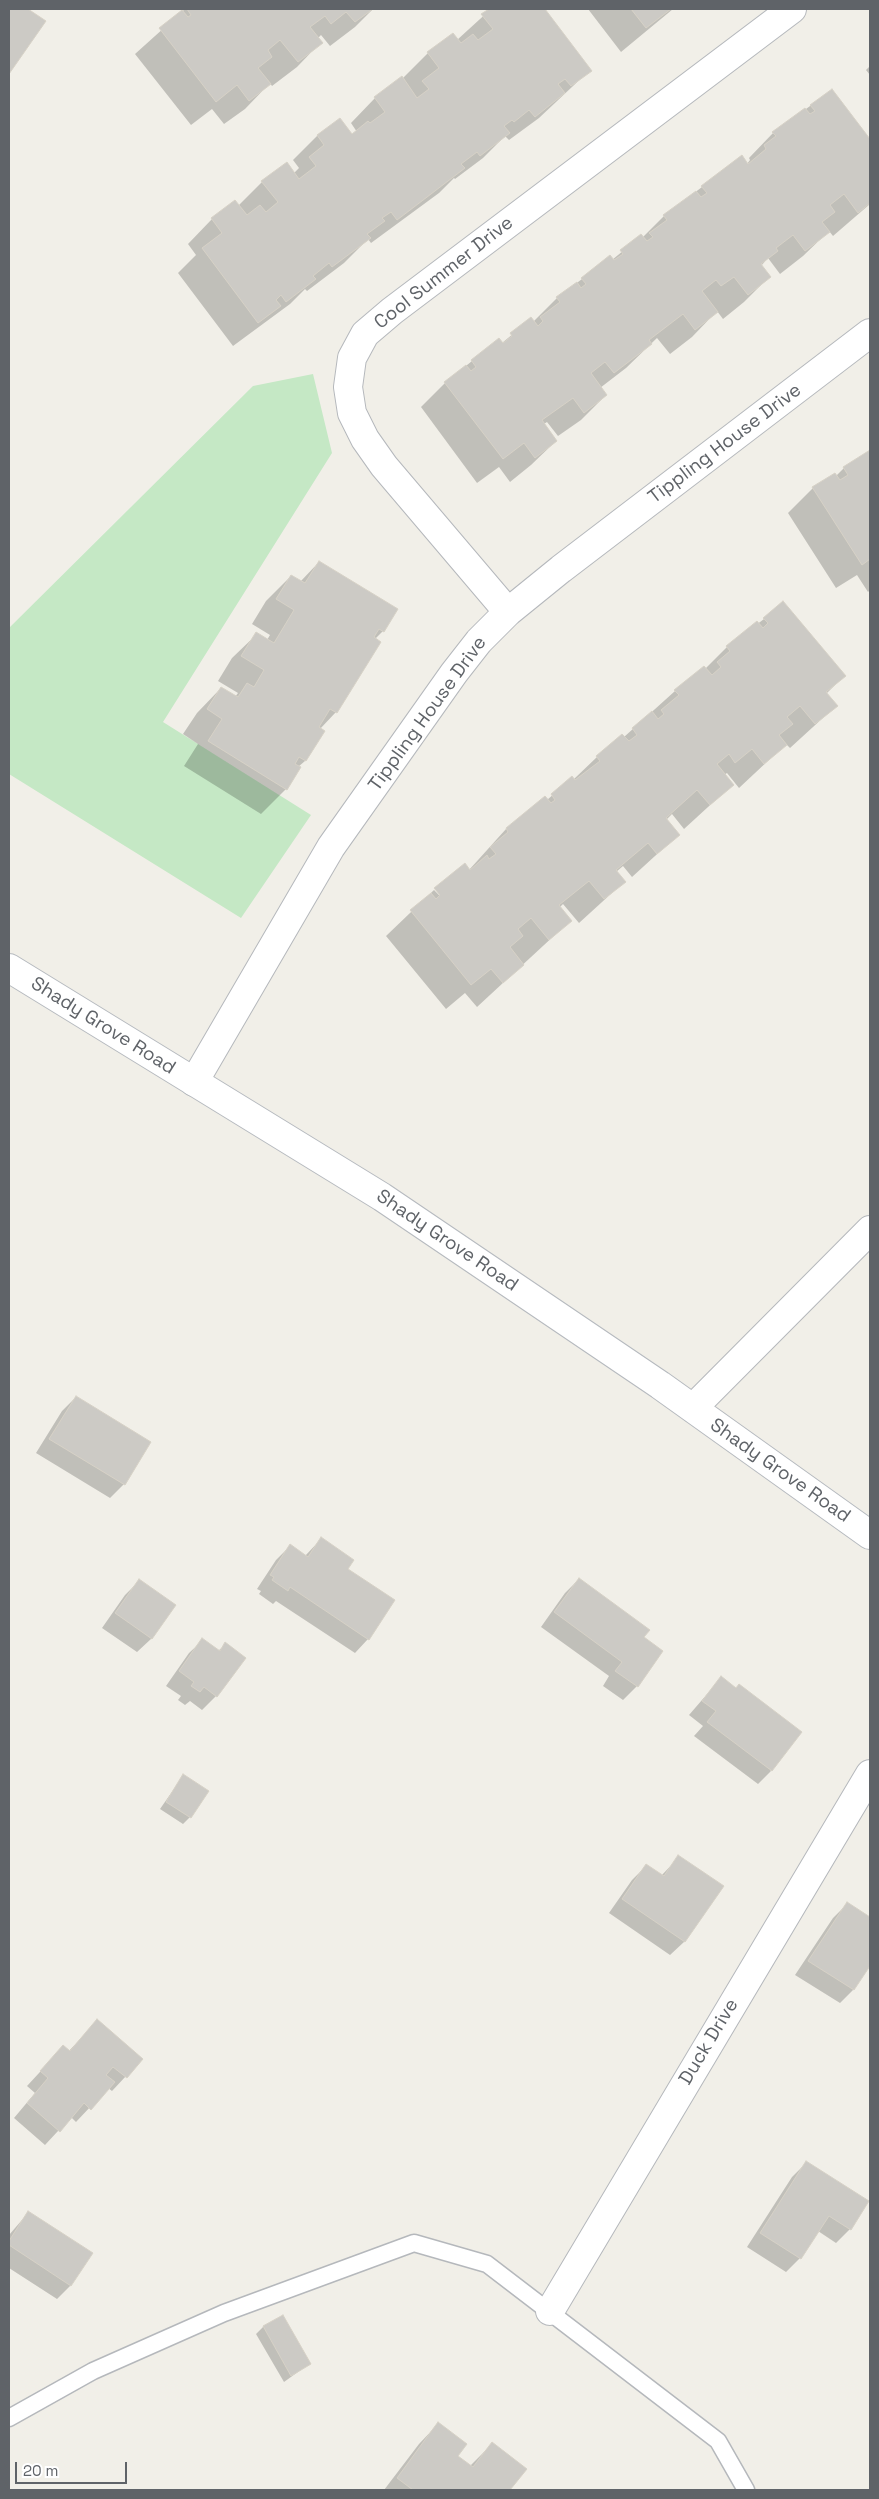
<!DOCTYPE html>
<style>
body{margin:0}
#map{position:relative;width:879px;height:2499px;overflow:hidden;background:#f1efe8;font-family:"Space Grotesk",sans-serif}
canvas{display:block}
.frame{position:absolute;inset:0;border:10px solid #5f6368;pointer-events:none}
.scale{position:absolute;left:15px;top:2462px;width:112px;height:22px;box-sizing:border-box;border:2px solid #5f6368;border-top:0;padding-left:6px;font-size:15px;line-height:18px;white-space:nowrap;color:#5f6368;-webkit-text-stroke:4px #fff;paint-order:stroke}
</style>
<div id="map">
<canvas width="879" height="2499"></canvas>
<div class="frame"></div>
<div class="scale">20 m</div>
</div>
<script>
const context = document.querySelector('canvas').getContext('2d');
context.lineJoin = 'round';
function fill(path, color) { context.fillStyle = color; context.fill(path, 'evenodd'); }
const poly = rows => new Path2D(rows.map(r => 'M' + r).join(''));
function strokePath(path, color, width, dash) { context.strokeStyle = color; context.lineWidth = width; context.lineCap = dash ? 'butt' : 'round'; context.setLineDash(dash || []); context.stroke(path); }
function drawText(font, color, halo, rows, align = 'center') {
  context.font = font + ' "Space Grotesk",sans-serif'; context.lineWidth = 5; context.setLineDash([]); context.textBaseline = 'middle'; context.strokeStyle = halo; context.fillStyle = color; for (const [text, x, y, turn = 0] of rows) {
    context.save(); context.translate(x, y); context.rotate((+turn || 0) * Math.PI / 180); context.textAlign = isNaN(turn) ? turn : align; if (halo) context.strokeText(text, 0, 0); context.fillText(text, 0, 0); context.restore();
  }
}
fill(poly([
 [313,374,332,453,163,722,311,815,241,918,9,774,9,628,253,386]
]), '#c5e8c5');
fill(poly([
 [9,9,26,9,44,22,9,71],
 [185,9,373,9,355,27,330,46,321,35,318,38,321,42,297,67,272,86,270,83,245,109,224,124,212,109,191,125,135,54],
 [491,9,513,9,515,12,520,9,543,9,590,70,539,118,509,140,505,136,483,158,455,179,454,178,439,193,371,243,368,239,344,263,307,291,305,289,290,304,233,346,178,273,196,255,188,244,212,219,238,206,262,182,294,173,299,168,293,160,317,136,339,120,352,136,357,132,351,123,375,98,402,79,428,53,457,40],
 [588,9,673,9,621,52],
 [870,66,870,75,866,70],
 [832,90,870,141,870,204,833,236,829,231,803,256,780,274,768,258,761,266,769,277,744,302,723,319,717,311,692,337,670,354,657,338,626,368,600,388,606,395,581,420,558,436,547,422,544,424,556,441,531,465,510,482,499,467,477,483,421,407,445,383,472,361,499,340,502,343,531,319,533,322,557,298,582,279,612,260,641,236,642,238,664,216,702,187,747,164,750,160,749,158,773,133],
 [870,451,870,590,868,592,857,575,836,588,788,513,813,488,834,474,836,476,844,468],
 [319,562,383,631,375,639,336,712,320,729,324,731,305,761,298,767,286,789,261,814,184,766,198,744,183,734,197,713,221,688,235,697,238,693,218,681,232,658,257,634,267,640,270,635,252,624,266,601,291,576,300,582],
 [764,619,844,676,826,694,836,706,790,748,786,744,739,788,727,773,724,775,732,785,684,829,672,814,666,820,678,835,632,877,623,866,616,872,624,882,579,923,563,904,559,908,570,921,477,1007,465,993,446,1009,386,936,434,890,444,900,435,889,469,870,506,829,545,798,547,800,572,778,574,779,597,757,624,737,675,691,705,669,727,647],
 [76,1397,124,1484,110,1498,36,1453,62,1411],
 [321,1539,346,1569,368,1639,355,1653,276,1601,273,1604,259,1594,261,1591,257,1589,276,1560,290,1546,305,1556],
 [579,1579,643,1638,637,1686,623,1700,603,1686,609,1676,541,1627,565,1593],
 [139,1581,174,1606,151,1639,137,1652,102,1628,125,1595],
 [203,1640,218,1651,226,1644,244,1658,216,1696,202,1710,190,1701,185,1705,178,1700,181,1696,166,1686,189,1653],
 [721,1678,771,1771,758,1784,694,1736,703,1726,689,1715],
 [183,1776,190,1817,183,1824,160,1809],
 [679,1857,722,1887,684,1942,670,1955,609,1913,632,1880,646,1866,661,1876],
 [847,1904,870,1919,870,1964,853,1990,840,2003,795,1975,833,1918],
 [97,2021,142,2059,112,2091,108,2088,76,2122,71,2117,45,2145,14,2118,35,2093,27,2086,63,2047,68,2052],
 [806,2163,850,2229,836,2243,818,2231,800,2258,786,2272,747,2247,792,2177],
 [28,2213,71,2285,57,2299,9,2268,9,2235],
 [282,2317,309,2364,284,2382,256,2334,263,2327],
 [438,2424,457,2457,470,2466,492,2444,525,2469,509,2490,384,2490,419,2444]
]), '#0003');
const building = poly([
 [9,9,28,9,46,21,9,74,9,9],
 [187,9,373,9,355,22,346,12,331,24,325,16,310,27,323,43,298,62,280,40,268,50,272,57,258,68,271,84,249,101,237,85,216,102,159,28,182,10,188,17,191,15,187,9],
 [489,9,545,9,592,71,571,86,565,79,558,84,565,93,535,117,529,110,514,122,512,120,504,126,510,133,480,156,477,152,461,164,465,168,397,220,391,212,382,218,385,221,367,234,371,238,332,267,329,263,313,276,316,279,286,302,281,295,276,300,281,306,258,323,202,248,222,233,211,218,235,200,247,215,260,205,266,212,278,202,261,181,287,162,299,179,316,166,309,157,324,145,317,135,340,118,352,134,368,121,370,123,385,112,374,97,402,76,417,98,429,89,422,81,439,68,427,52,453,33,461,43,473,34,478,40,493,29,481,14,489,9],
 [631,9,671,9,646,28,631,9],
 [832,89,870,139,870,203,858,213,844,194,830,205,835,212,822,222,830,232,805,251,793,235,776,248,778,251,761,264,771,277,748,295,734,277,721,286,716,280,702,291,718,312,695,330,683,314,649,340,652,344,614,373,605,362,591,373,607,395,584,413,573,398,542,420,557,441,535,458,524,443,503,459,444,382,466,365,471,371,476,367,471,360,499,338,503,343,512,336,510,333,531,317,538,326,543,321,540,317,560,302,556,297,577,282,581,288,586,284,581,278,610,255,614,260,623,254,620,250,641,234,647,241,653,237,649,233,667,220,663,215,696,191,701,197,707,193,701,186,742,155,748,164,766,149,764,145,776,136,772,132,805,108,810,114,815,111,810,105,832,89],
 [870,450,870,559,862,565,812,487,835,473,840,480,848,475,843,467,870,450],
 [319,561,398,609,384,632,379,629,374,637,381,642,337,713,330,709,319,727,325,731,306,761,299,757,295,764,301,767,287,790,208,741,222,719,207,709,221,687,238,697,247,683,254,687,264,670,241,656,256,632,274,643,294,610,276,599,291,575,305,583,319,561],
 [783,601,846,676,826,692,838,706,815,724,800,706,787,717,793,724,779,735,787,745,764,764,752,749,735,763,729,754,717,764,734,785,710,805,697,790,666,818,680,835,657,854,648,843,616,870,626,882,604,899,589,881,559,905,572,921,549,940,531,918,518,929,523,936,510,947,524,965,503,983,491,969,471,985,410,910,431,893,436,899,440,895,434,888,465,863,470,870,487,855,489,859,496,854,490,847,508,832,506,828,545,796,551,803,555,800,551,794,572,776,575,780,600,761,596,756,622,734,629,741,637,735,632,728,652,711,658,719,664,714,661,710,679,695,674,690,704,666,712,675,721,667,717,662,730,651,726,646,757,621,763,628,768,623,763,618,783,601],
 [76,1396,151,1442,125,1485,49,1439,76,1396],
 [321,1537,354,1560,348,1569,395,1600,369,1640,290,1587,288,1591,272,1580,274,1577,270,1575,290,1544,308,1557,321,1537],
 [579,1578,650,1630,644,1637,663,1651,638,1687,615,1671,622,1662,554,1612,579,1578],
 [139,1579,176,1605,152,1639,115,1613,139,1579],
 [202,1638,220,1651,225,1642,246,1658,217,1697,204,1687,200,1692,191,1686,194,1682,179,1671,202,1638],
 [721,1676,736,1688,739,1684,802,1732,772,1771,707,1722,716,1711,702,1701,721,1676],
 [183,1774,209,1791,191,1818,166,1802,183,1774],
 [678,1855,724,1886,685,1942,622,1899,646,1864,664,1876,678,1855],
 [847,1902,870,1917,870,1966,854,1990,808,1961,847,1902],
 [97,2019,143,2059,127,2078,113,2067,106,2075,115,2082,91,2110,84,2103,60,2132,27,2103,48,2078,40,2071,63,2045,70,2051,97,2019],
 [806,2161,869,2201,851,2230,829,2216,801,2259,760,2233,806,2161],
 [28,2211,93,2253,71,2286,9,2245,9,2241,28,2211],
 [283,2315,311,2364,291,2376,263,2326,283,2315],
 [438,2422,467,2444,458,2456,473,2467,492,2442,527,2469,510,2490,413,2490,397,2478,438,2422]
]);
fill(building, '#cccac5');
strokePath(building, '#d6d1c6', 1);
const service = poly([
 [9,2418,93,2371,224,2313,414,2243,487,2264,718,2441,746,2490]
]);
const minor = poly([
 [508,612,384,466,365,439,352,413,348,387,352,358,365,334,392,311,792,9],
 [194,1082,331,847,454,673,479,641,508,612,561,569,870,333],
 [693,1408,870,1230],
 [550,2311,870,1774]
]);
const secondary = poly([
 [9,968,382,1197,660,1385,870,1535]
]);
strokePath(service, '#b5b8bc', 19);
strokePath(minor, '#b5b8bc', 30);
strokePath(secondary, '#b6babf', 30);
strokePath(service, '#fff', 16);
strokePath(minor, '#fff', 28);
strokePath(secondary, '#fff', 28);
drawText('19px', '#5f6368', '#fff', [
 ["Cool Summer Drive",444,273,-38],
 ["Tippling House Drive",725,444,-37],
 ["Tippling House Drive",428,714,-54],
 ["Shady Grove Road",103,1026,32],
 ["Shady Grove Road",447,1241,34],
 ["Shady Grove Road",780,1471,35],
 ["Duck Drive",709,2042,-59]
]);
</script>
